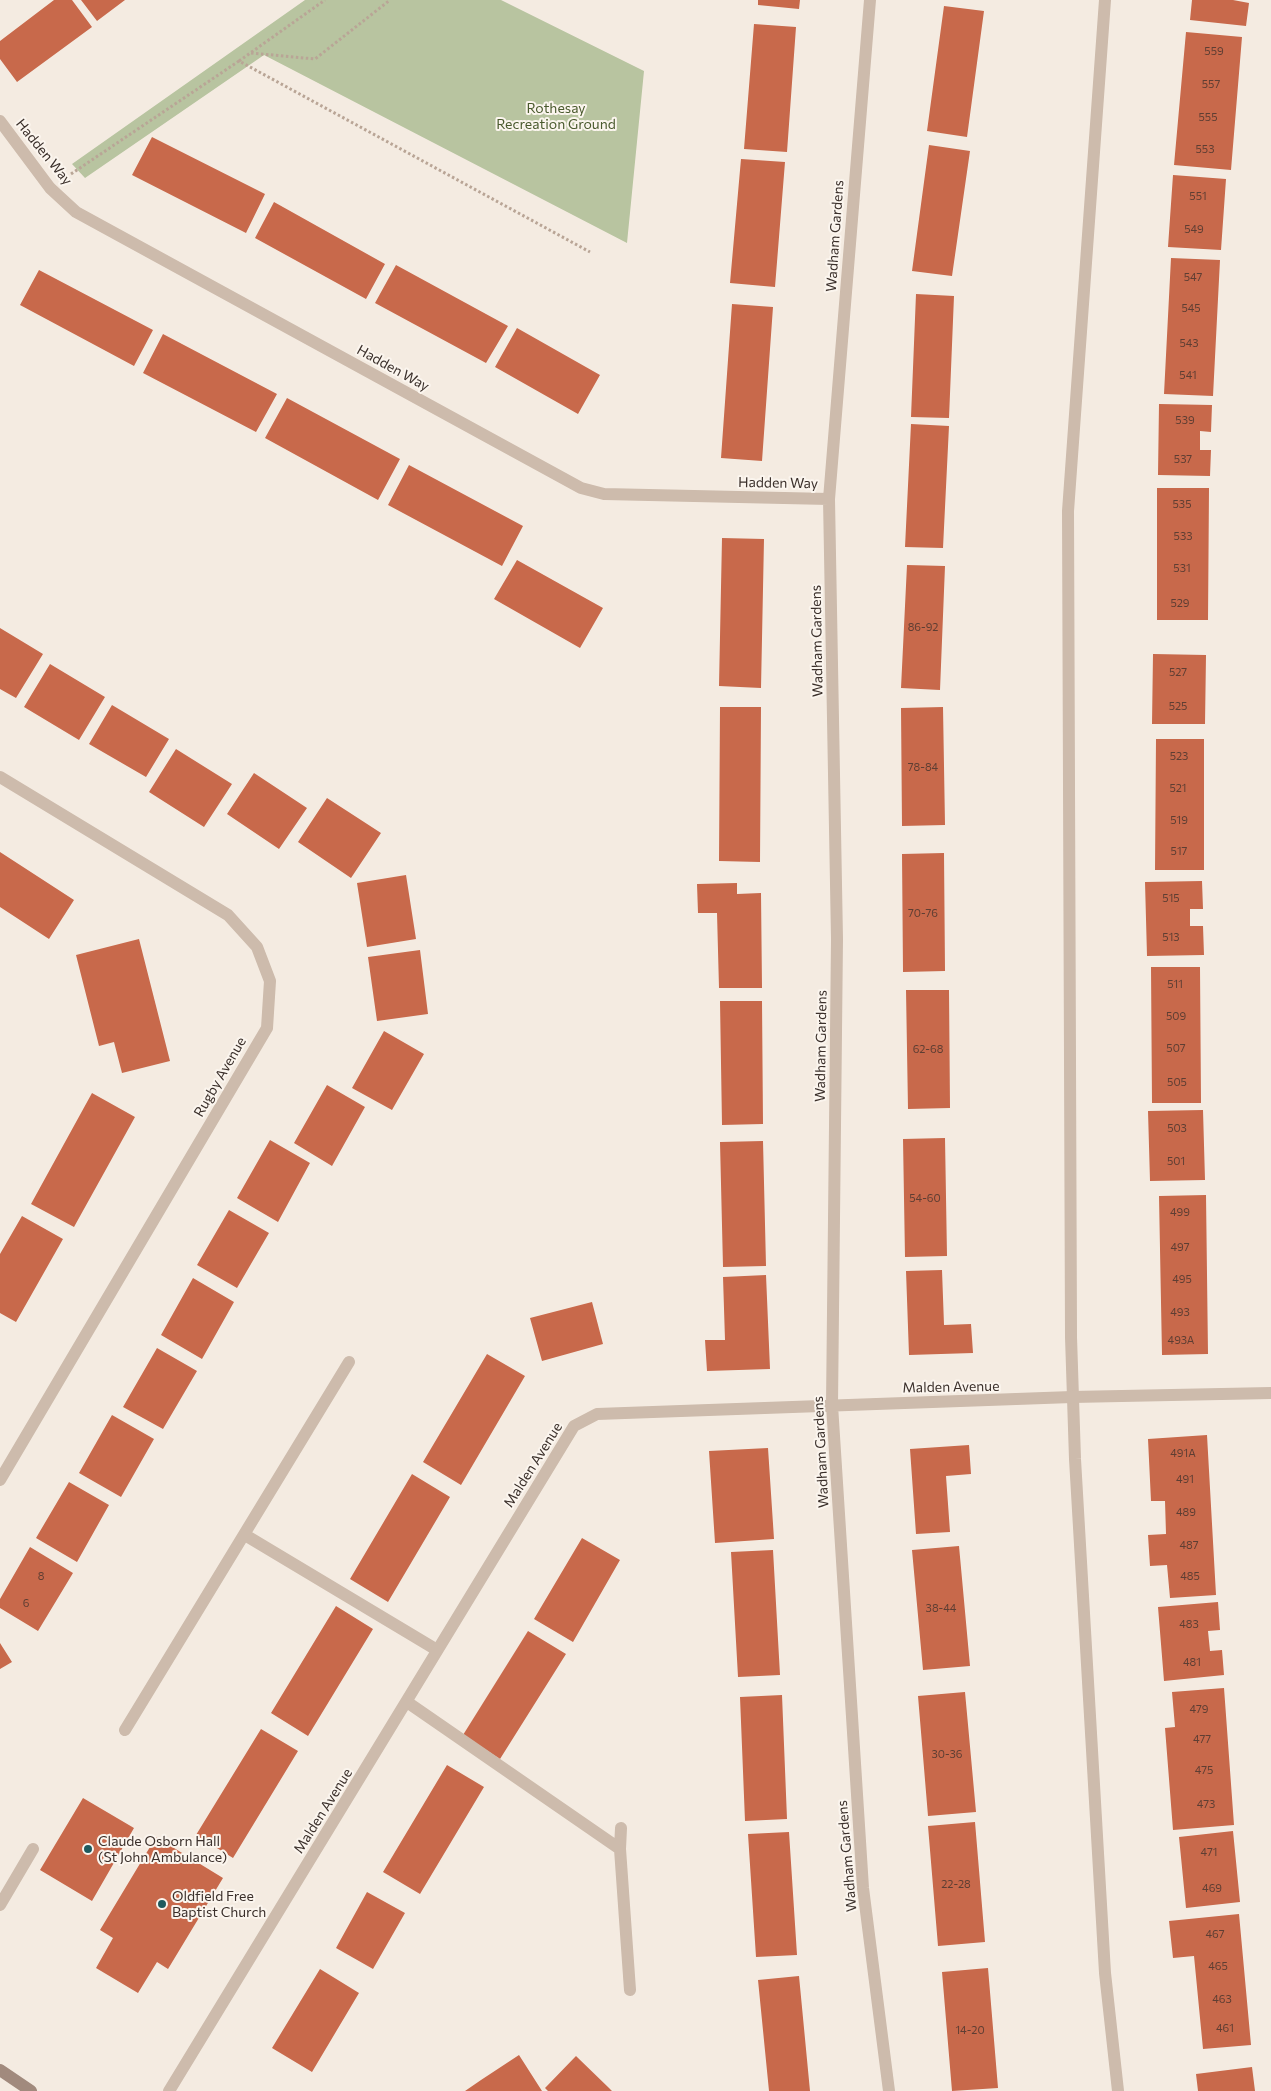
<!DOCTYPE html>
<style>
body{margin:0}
canvas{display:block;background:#f4ebe1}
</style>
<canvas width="1271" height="2091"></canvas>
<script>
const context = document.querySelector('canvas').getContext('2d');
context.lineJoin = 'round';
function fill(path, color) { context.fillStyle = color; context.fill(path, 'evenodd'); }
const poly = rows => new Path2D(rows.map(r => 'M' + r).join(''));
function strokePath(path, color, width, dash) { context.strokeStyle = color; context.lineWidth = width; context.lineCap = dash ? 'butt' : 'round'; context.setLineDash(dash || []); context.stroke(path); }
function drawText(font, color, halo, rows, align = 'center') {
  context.font = font + ' Commissioner,sans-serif'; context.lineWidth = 4; context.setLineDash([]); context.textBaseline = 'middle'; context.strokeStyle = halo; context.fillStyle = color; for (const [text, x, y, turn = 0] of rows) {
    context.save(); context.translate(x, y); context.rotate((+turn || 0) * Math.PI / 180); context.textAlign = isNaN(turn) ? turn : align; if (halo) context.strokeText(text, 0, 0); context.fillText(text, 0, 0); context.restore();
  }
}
fill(poly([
 [305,0,501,0,644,71,627,243,264,55,85,178,72,164]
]), '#b8c4a0');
fill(poly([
 [54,0,72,0,92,27,17,82,0,59,0,41],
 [81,0,125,0,97,21],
 [758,0,800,0,799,9,758,5],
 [1192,0,1233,0,1249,3,1246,26,1190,20],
 [944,6,984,11,967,137,927,131],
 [754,24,796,27,787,152,744,149],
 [1186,32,1242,37,1231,170,1174,165],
 [152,137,265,194,246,233,132,175],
 [929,145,970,151,952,276,912,271],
 [741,159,785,162,775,287,730,283],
 [1173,175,1226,179,1221,250,1168,247],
 [274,202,385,264,366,299,255,238],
 [1171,258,1220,260,1213,396,1164,394],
 [396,265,508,326,486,363,375,303],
 [39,270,153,330,134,366,20,305],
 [916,294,954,296,949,418,911,417],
 [732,304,773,307,762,461,721,458],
 [517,328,600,375,578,414,495,367],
 [163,334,277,394,256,432,143,373],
 [287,398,400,459,378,500,265,438],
 [1159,404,1212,405,1211,432,1200,431,1200,450,1211,450,1210,476,1158,475],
 [911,424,949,426,943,548,905,547],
 [409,465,523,526,502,566,388,505],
 [1157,488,1209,488,1208,620,1157,620],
 [722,538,764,539,761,688,719,686],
 [517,560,603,608,580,648,494,599],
 [907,565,945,566,940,690,901,688],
 [0,628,43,654,16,698,0,689],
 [1153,654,1206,655,1205,724,1152,724],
 [50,664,105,697,79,740,24,707],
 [112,705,169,739,146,777,89,744],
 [720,707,761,707,760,862,719,861],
 [943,707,945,825,902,826,901,708],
 [1156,739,1204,739,1204,870,1155,870],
 [176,749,232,784,204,827,149,792],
 [254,773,307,808,279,849,227,814],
 [327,798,381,833,351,878,298,842],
 [0,852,74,900,49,939,0,907],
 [944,853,945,971,903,972,902,854],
 [406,875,416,939,367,947,357,883],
 [1202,881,1203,909,1190,909,1190,926,1203,926,1204,955,1147,956,1145,882],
 [737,883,737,894,761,893,762,988,719,988,717,913,698,913,697,884],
 [139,939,170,1061,122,1073,114,1042,99,1046,76,955],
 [420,950,428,1014,377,1021,368,957],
 [1151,967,1200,967,1201,1103,1152,1103],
 [906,990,949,990,950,1108,908,1109],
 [720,1001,762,1001,763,1124,722,1125],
 [384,1031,424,1054,392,1110,352,1088],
 [327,1085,365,1107,332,1166,294,1143],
 [92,1093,135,1117,74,1227,31,1204],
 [1203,1110,1205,1180,1150,1181,1148,1111],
 [945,1138,947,1256,905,1257,903,1139],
 [270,1140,310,1163,278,1222,237,1198],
 [763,1141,766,1266,723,1267,720,1142],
 [1206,1195,1208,1354,1162,1355,1159,1196],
 [229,1210,269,1233,237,1288,197,1265],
 [22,1216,63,1239,16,1322,0,1313,0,1254],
 [942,1270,944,1325,971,1324,973,1353,909,1355,906,1271],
 [766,1275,770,1369,707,1371,705,1340,725,1340,723,1277],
 [193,1278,234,1302,202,1359,161,1335],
 [592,1302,603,1344,542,1361,530,1318],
 [157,1348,197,1371,163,1429,123,1407],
 [487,1354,525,1376,461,1485,423,1462],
 [112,1415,154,1439,121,1497,79,1473],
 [1207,1435,1216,1595,1170,1598,1167,1565,1150,1566,1148,1535,1166,1534,1165,1501,1151,1501,1148,1439],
 [969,1445,971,1474,946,1476,950,1532,916,1534,910,1449],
 [768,1448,774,1539,715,1543,709,1451],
 [412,1474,450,1497,388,1602,350,1579],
 [69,1482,109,1505,77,1562,36,1538],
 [582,1538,620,1560,573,1642,534,1619],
 [959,1546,970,1666,923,1670,912,1550],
 [30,1547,73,1573,38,1631,0,1608,0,1599],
 [773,1550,780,1675,738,1677,731,1552],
 [1218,1602,1220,1630,1208,1631,1210,1651,1222,1650,1224,1675,1164,1681,1158,1607],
 [336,1606,373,1629,308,1736,271,1713],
 [528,1631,566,1654,500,1759,463,1735],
 [0,1643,12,1662,0,1669],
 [1224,1688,1234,1825,1173,1830,1165,1728,1175,1727,1172,1692],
 [965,1692,976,1812,928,1816,918,1696],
 [782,1695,787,1819,745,1821,740,1697],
 [261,1729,298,1751,233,1858,196,1835],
 [447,1765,484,1787,420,1894,383,1872],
 [83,1798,134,1828,92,1901,40,1870],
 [975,1822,985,1942,938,1946,928,1826],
 [1233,1831,1240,1902,1186,1908,1179,1837],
 [789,1832,797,1955,756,1957,748,1834],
 [156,1837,223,1878,168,1969,157,1962,138,1993,96,1968,113,1938,100,1930],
 [367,1892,405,1913,373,1969,336,1948],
 [1239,1914,1251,2045,1203,2049,1194,1956,1173,1958,1169,1921],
 [988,1968,998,2088,952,2091,942,1972],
 [320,1969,359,1993,312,2072,272,2048],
 [799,1976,810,2091,769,2091,758,1980],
 [519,2055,542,2091,465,2091,481,2080],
 [576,2056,609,2088,612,2091,548,2091,545,2088],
 [1252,2067,1255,2091,1198,2091,1196,2074]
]), '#c8694b');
strokePath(poly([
 [251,53,315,59,390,0],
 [239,61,325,0],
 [71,174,239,61,590,252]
]), '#b9a596', 3, [2.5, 2.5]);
strokePath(poly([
 [1105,0,1068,511,1071,1337,1075,1459,1105,1973,1118,2091],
 [245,1535,437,1650],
 [407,1702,620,1849],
 [125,1730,349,1362],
 [621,1828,620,1849,630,1990],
 [0,1905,33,1849]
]), '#cdbbac', 12);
strokePath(poly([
 [870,0,829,499,837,939,832,1405,863,1888,889,2091],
 [0,121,50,188,76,212,581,488,604,494,829,499],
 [0,777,228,915,257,947,270,981,267,1028,0,1480],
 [169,2091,574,1426,597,1414,1072,1397,1271,1393]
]), '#cdbbac', 12);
strokePath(poly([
 [0,2070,31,2091]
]), '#a18a7d', 12);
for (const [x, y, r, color] of [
 [88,1849,5,"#1f5a5e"],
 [162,1904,5,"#1f5a5e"]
]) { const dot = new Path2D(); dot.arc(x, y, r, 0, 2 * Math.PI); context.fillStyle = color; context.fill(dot); strokePath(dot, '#fbf5ee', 2); }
drawText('11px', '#5e3e33', null, [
 ["559",1214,51],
 ["557",1211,84],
 ["555",1208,117],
 ["553",1205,149],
 ["551",1198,196],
 ["549",1194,229],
 ["547",1193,277],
 ["545",1191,308],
 ["543",1189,343],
 ["541",1188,375],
 ["539",1185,420],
 ["537",1183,459],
 ["535",1182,504],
 ["533",1183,536],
 ["531",1182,568],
 ["529",1180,603],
 ["86-92",923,627],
 ["527",1178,672],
 ["525",1178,706],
 ["523",1179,756],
 ["78-84",923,767],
 ["521",1178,788],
 ["519",1179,820],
 ["517",1179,851],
 ["515",1171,898],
 ["70-76",923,913],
 ["513",1171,937],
 ["511",1175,984],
 ["509",1176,1016],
 ["507",1176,1048],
 ["62-68",928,1049],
 ["505",1177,1082],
 ["503",1177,1128],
 ["501",1176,1161],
 ["54-60",925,1198],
 ["499",1180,1212],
 ["497",1180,1247],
 ["495",1182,1279],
 ["493",1180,1312],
 ["493A",1181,1340],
 ["491A",1183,1453],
 ["491",1185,1479],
 ["489",1186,1512],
 ["487",1189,1545],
 ["8",41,1576],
 ["485",1190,1576],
 ["6",26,1603],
 ["38-44",941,1608],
 ["483",1189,1624],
 ["481",1192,1662],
 ["479",1199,1709],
 ["477",1202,1739],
 ["30-36",947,1754],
 ["475",1204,1770],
 ["473",1206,1804],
 ["471",1209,1852],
 ["22-28",956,1884],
 ["469",1212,1888],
 ["467",1215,1934],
 ["465",1218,1966],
 ["463",1222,1999],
 ["461",1225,2028],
 ["14-20",970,2030]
]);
drawText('14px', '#4a5a2e', '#fbf5ee', [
 ["Rothesay",556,108],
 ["Recreation Ground",556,124]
]);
drawText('14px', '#3b302b', '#fbf5ee', [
 ["Hadden Way",44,152,51],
 ["Wadham Gardens",835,236,-86],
 ["Hadden Way",393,368,29],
 ["Hadden Way",778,483,1],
 ["Wadham Gardens",817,641,-91],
 ["Wadham Gardens",821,1046,-89],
 ["Rugby Avenue",220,1077,-60],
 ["Malden Avenue",951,1387,-1],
 ["Wadham Gardens",821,1452,-93],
 ["Malden Avenue",533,1465,-58],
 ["Malden Avenue",323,1811,-58],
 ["Wadham Gardens",847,1856,-95]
]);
drawText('14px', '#3b302b', '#fbf5ee', [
 ["Claude Osborn Hall",98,1841],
 ["(St John Ambulance)",98,1857],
 ["Oldfield Free",172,1896],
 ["Baptist Church",172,1912]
], 'left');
</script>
